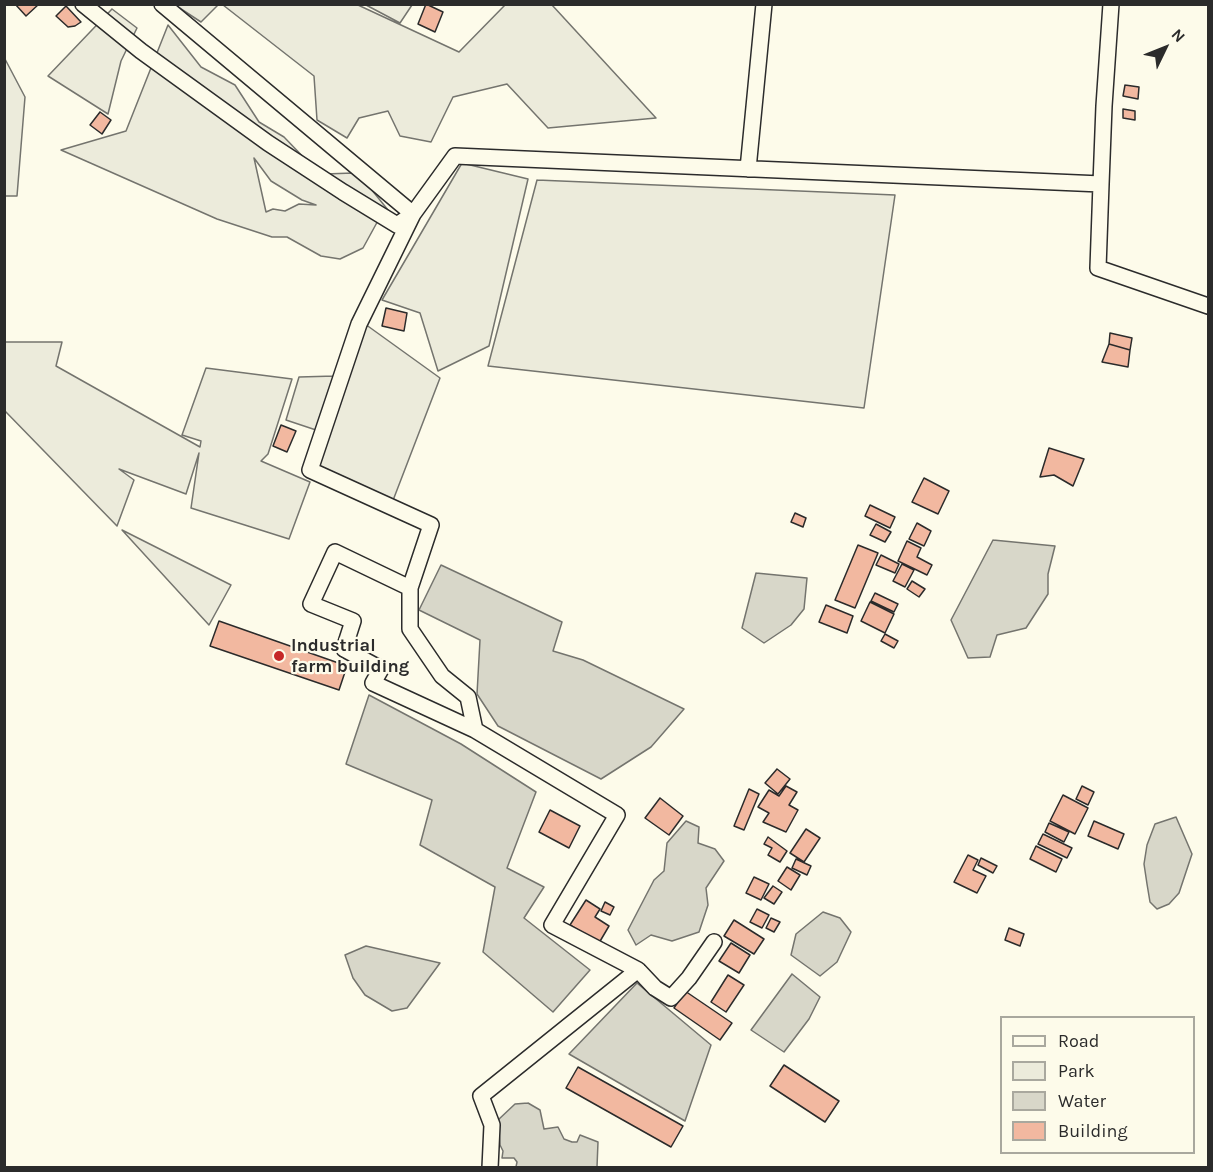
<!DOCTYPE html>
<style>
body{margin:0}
#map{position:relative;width:1213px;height:1172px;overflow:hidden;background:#fdfbea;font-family:Karla,sans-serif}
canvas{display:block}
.frame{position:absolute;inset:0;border:6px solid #2b2b2b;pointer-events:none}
.legend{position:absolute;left:1000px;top:1016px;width:195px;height:138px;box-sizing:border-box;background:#fdfbea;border:2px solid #a9a89e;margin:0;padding:8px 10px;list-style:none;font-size:18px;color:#2b2b2b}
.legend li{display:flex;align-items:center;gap:12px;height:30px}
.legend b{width:30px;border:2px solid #a9a89e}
.north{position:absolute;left:1135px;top:18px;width:60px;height:60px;-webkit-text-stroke:4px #fdfbea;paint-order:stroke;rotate:47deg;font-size:16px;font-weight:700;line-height:24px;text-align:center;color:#2b2b2b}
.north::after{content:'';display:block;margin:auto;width:21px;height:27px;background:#2b2b2b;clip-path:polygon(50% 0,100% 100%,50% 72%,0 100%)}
</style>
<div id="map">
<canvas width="1213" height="1172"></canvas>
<div class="frame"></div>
<ul class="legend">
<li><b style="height:8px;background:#fdfbea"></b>Road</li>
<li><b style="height:16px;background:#ecebdb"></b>Park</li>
<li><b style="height:16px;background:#d8d7c9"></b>Water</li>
<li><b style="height:16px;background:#f2b8a0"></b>Building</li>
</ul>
<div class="north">N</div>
</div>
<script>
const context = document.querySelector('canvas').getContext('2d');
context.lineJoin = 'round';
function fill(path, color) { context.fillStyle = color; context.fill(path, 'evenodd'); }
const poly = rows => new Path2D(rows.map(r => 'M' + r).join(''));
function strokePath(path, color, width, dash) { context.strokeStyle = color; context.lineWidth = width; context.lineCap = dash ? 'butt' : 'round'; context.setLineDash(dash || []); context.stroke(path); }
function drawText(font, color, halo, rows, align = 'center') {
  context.font = font + ' Karla,sans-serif'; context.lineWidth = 4.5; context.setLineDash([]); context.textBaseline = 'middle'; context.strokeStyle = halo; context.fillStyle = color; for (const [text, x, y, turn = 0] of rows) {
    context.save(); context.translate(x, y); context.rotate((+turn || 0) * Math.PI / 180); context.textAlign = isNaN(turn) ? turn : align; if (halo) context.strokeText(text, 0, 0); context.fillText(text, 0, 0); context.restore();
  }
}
const green = poly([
 [175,5,218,5,201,22,175,5],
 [223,5,358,5,459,52,505,5,552,5,656,118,548,128,507,84,453,97,431,142,400,136,388,111,359,118,347,138,317,120,314,76,223,5],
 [366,5,412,5,400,23,366,5],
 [112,9,137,28,121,61,108,114,48,76,112,9],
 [168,25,201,67,235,85,259,122,284,137,310,164,325,174,353,173,371,189,388,210,380,217,363,248,340,259,321,256,287,237,272,237,217,219,61,150,126,131,168,25],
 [254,158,271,181,302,200,316,205,299,204,285,211,273,209,266,212,254,158],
 [5,59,25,97,17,196,5,196,5,59],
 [462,163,528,179,489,346,438,371,420,313,382,300,462,163],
 [537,180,895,195,864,408,488,366,537,180],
 [365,324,440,378,392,503,315,470,365,324],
 [5,342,62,342,56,366,200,447,201,441,182,435,206,368,292,379,268,454,261,461,310,482,289,539,191,508,199,453,186,494,119,469,134,480,117,526,5,411,5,342],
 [335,376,316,430,286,420,299,377,335,376],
 [122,530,231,585,209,625,122,530]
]);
fill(green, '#ecebdb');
strokePath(green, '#74746e', 1.5);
const water = poly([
 [993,540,1055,546,1048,574,1048,594,1026,628,997,635,990,657,968,658,951,620,993,540],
 [441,565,562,622,553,651,583,660,684,709,651,747,601,779,498,726,477,694,480,640,419,610,441,565],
 [756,573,807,578,804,609,791,625,764,643,742,628,756,573],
 [369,695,461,744,536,792,507,868,544,887,524,918,590,970,553,1012,483,952,495,887,420,845,432,800,346,764,369,695],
 [1176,817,1192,854,1179,893,1169,904,1157,909,1150,902,1147,884,1144,864,1147,845,1155,824,1176,817],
 [686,821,699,827,698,843,715,849,724,861,706,888,708,905,699,932,672,941,651,935,636,945,628,930,654,880,664,871,667,843,686,821],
 [823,912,840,918,851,932,837,962,820,976,791,955,796,934,823,912],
 [366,946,440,963,407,1008,392,1011,365,995,353,978,345,955,366,946],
 [792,974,820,997,809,1019,784,1052,751,1030,792,974],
 [637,983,711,1045,685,1121,569,1054,637,983],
 [528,1103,540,1110,544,1129,558,1127,564,1139,572,1142,577,1142,580,1135,598,1142,597,1167,516,1167,517,1162,514,1158,502,1158,503,1151,500,1145,498,1120,515,1104,528,1103]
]);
fill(water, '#d8d7c9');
strokePath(water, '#74746e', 1.5);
const building = poly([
 [15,4,39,4,26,16,15,4],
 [426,4,443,12,435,32,418,24,426,4],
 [66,6,81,22,75,26,68,27,56,16,66,6],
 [1125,85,1139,87,1138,99,1123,96,1125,85],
 [1123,109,1135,111,1135,120,1123,118,1123,109],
 [100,112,111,120,102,134,90,125,100,112],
 [386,308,407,313,404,331,382,326,386,308],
 [1110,333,1132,338,1130,350,1109,344,1110,333],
 [1109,344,1130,350,1128,367,1102,362,1109,344],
 [281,425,296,431,287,452,273,446,281,425],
 [1049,448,1084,459,1073,486,1054,475,1040,477,1049,448],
 [924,478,949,491,938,514,912,502,924,478],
 [870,505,895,517,890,528,865,516,870,505],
 [795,513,806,518,803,527,791,522,795,513],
 [917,523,931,531,924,546,909,539,917,523],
 [876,524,891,532,885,542,870,535,876,524],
 [907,541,921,548,917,557,932,565,927,575,898,561,907,541],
 [858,545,878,553,855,608,835,600,858,545],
 [881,555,899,564,895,573,876,565,881,555],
 [902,564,914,570,905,587,893,581,902,564],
 [912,581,925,589,919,597,907,589,912,581],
 [875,593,898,604,894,612,871,601,875,593],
 [870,602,894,614,885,633,861,621,870,602],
 [826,605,853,616,847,633,819,622,826,605],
 [219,621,347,666,339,690,210,646,219,621],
 [885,634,898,641,894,648,881,641,885,634],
 [777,769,790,779,778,794,765,783,777,769],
 [786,786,797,792,789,805,798,810,786,832,763,822,769,813,758,807,769,790,779,796,786,786],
 [1082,786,1094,792,1088,805,1076,799,1082,786],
 [749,789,759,794,744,830,734,826,749,789],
 [1063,795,1088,808,1075,834,1050,821,1063,795],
 [660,798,683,816,669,835,645,818,660,798],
 [550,810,580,826,569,848,539,832,550,810],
 [1094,821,1124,834,1118,849,1088,836,1094,821],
 [1049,823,1069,832,1064,842,1045,832,1049,823],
 [806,829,820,838,804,862,790,853,806,829],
 [1043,834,1072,848,1067,858,1038,844,1043,834],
 [768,837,787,851,780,862,768,855,772,848,764,844,768,837],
 [1036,846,1062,859,1056,872,1030,859,1036,846],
 [968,855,978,860,973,870,986,876,977,893,954,882,968,855],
 [981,858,997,866,993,873,978,865,981,858],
 [796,859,811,866,807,875,792,868,796,859],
 [787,867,800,875,791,890,778,881,787,867],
 [754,877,769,884,761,900,746,893,754,877],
 [773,886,782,892,774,904,764,898,773,886],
 [586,900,600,909,595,917,609,926,599,943,570,925,586,900],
 [605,902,614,907,610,915,601,911,605,902],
 [757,909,769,915,762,928,750,922,757,909],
 [771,918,780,922,774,932,766,928,771,918],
 [734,920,764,939,754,954,724,936,734,920],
 [1009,928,1024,934,1020,946,1005,940,1009,928],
 [731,943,750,955,739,973,719,961,731,943],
 [728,975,744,985,726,1012,711,1002,728,975],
 [685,991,732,1023,720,1040,674,1008,685,991],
 [784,1065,839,1101,825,1122,770,1086,784,1065],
 [578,1067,683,1126,671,1147,566,1088,578,1067]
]);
fill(building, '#f2b8a0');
strokePath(building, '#2b2b2b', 1.5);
const street = poly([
 [83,4,141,51,268,143,343,192,397,225,413,214],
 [162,4,413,214,455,156,1101,184,1098,268,1208,306],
 [748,169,764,4],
 [1101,184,1104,106,1111,4],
 [413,214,359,324,310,470,431,525,410,588,335,552,311,604,353,621,344,649,381,669,373,683,475,730,617,815,552,925,638,970,481,1096,492,1125,490,1168],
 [410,588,410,629,442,676,468,697,475,730],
 [638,970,655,988,671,998,689,978,714,942]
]);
strokePath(street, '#2b2b2b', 18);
strokePath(street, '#fdfbea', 15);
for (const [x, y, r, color] of [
 [279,656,6,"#c62828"]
]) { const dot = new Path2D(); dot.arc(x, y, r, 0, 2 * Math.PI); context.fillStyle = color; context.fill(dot); strokePath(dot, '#fdfbea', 2); }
drawText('bold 18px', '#2b2b2b', '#fdfbea', [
 ["Industrial",291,646],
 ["farm building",291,667]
], 'left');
</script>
